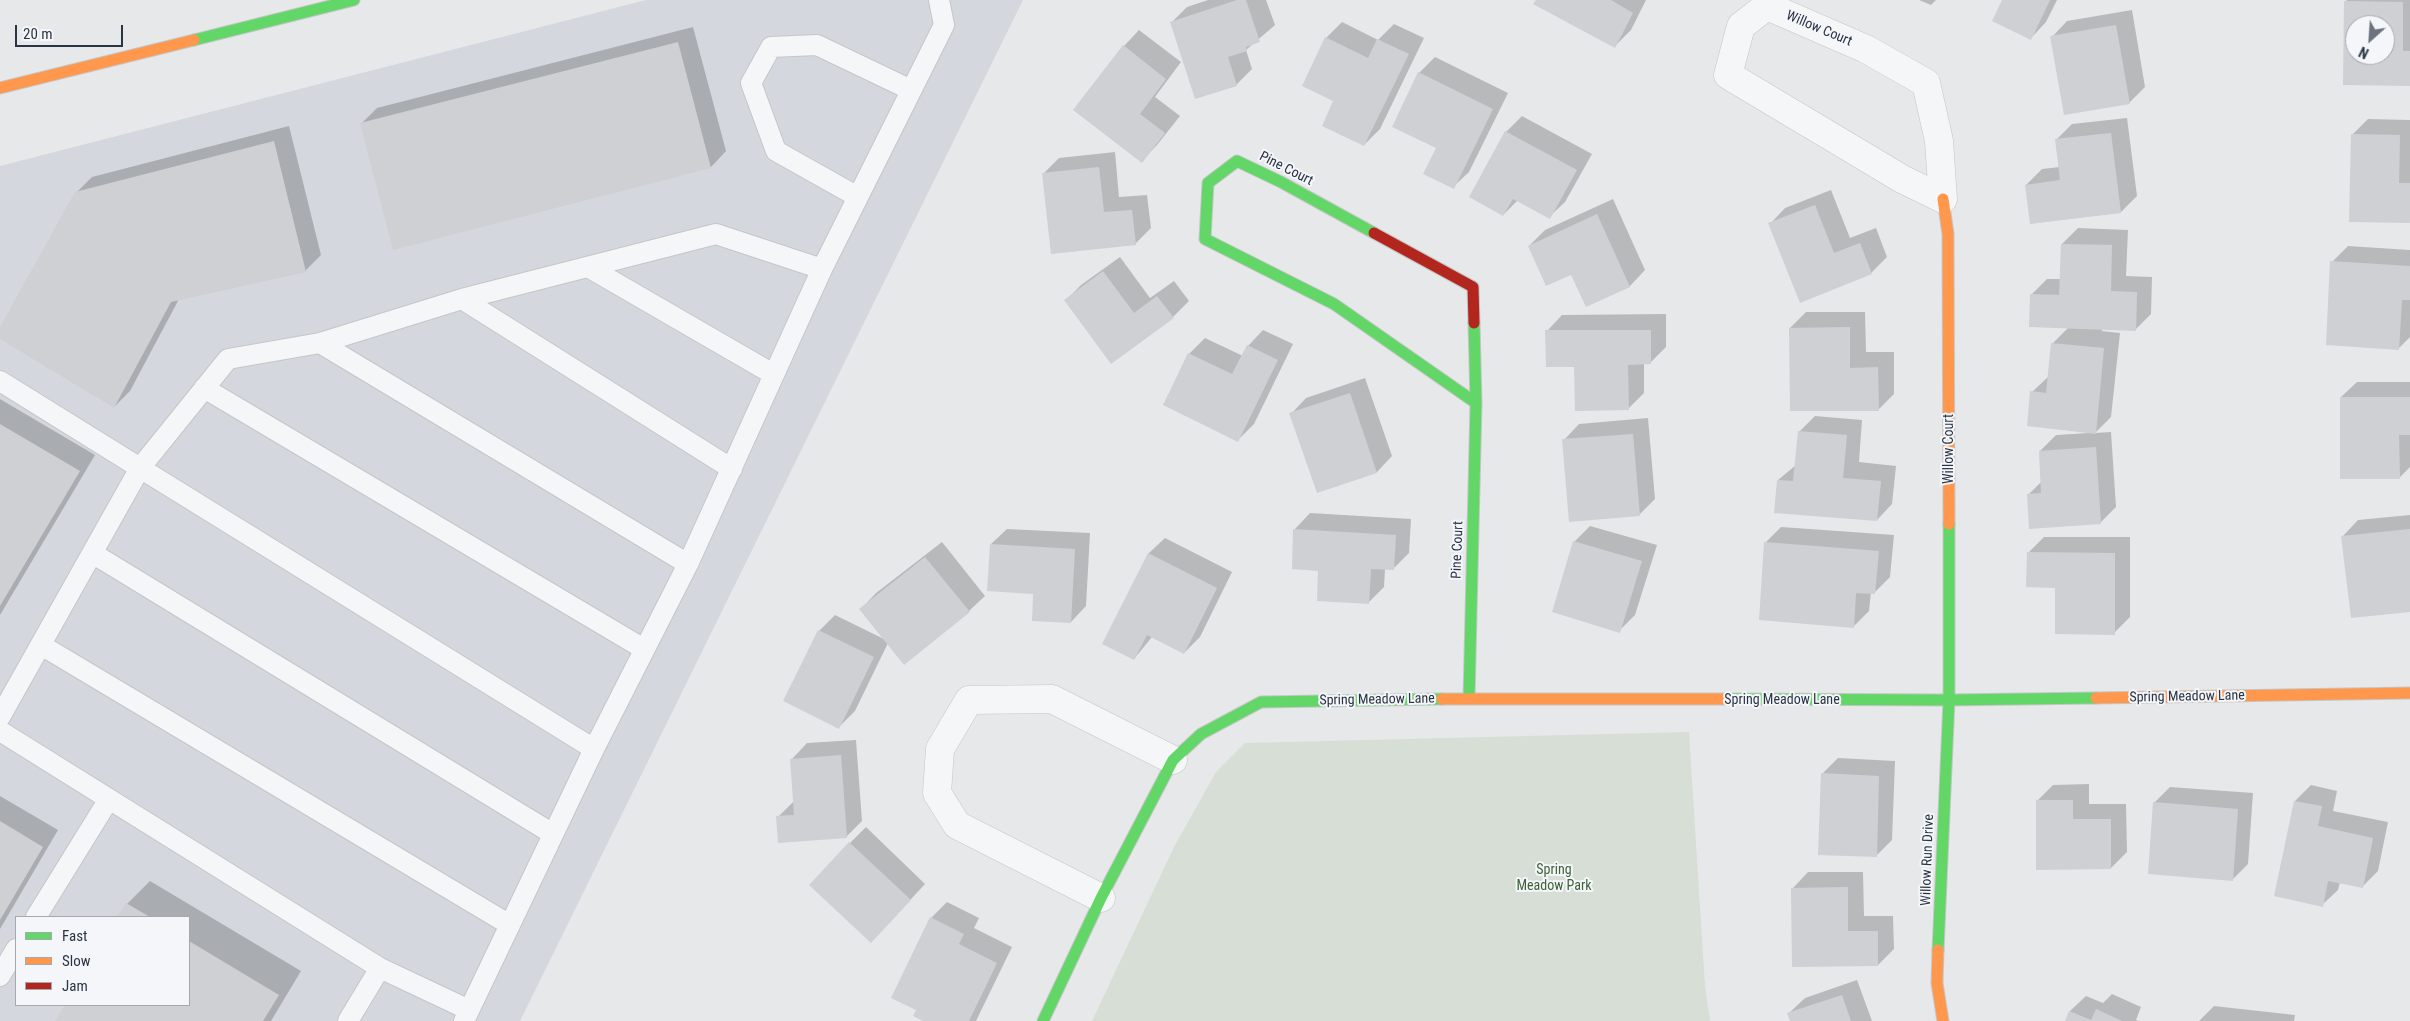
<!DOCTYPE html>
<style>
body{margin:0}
#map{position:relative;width:2410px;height:1021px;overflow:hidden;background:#e6e8ea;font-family:"Roboto Condensed",sans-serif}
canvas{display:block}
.legend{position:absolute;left:15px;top:916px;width:175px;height:90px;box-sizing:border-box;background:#f4f6f9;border:1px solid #a4a8b1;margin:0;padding:6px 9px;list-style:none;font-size:15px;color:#2b3445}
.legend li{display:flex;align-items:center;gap:10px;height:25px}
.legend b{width:25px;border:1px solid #a4a8b1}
.north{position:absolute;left:2345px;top:15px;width:50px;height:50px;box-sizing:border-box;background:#f4f6f9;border:1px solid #a4a8b1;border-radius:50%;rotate:206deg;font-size:14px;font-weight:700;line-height:20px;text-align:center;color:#2b3445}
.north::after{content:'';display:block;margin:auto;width:18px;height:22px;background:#6c737f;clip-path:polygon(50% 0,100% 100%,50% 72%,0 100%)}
.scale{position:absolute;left:15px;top:25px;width:108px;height:22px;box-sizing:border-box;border:2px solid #2b3445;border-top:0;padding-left:6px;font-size:15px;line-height:18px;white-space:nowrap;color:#2b3445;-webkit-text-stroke:4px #f4f6f9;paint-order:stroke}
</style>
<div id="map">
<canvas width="2410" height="1021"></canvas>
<ul class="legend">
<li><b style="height:6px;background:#63d668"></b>Fast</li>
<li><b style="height:6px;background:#ff974d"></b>Slow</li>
<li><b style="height:6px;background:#b3261e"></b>Jam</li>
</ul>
<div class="north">N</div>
<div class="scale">20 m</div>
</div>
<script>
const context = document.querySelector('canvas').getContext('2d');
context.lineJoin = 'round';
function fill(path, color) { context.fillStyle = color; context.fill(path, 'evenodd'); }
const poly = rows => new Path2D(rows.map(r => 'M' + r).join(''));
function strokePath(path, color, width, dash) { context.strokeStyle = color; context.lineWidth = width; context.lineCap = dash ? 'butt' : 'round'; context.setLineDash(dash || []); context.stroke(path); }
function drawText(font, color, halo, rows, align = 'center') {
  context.font = font + ' "Roboto Condensed",sans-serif'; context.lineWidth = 4; context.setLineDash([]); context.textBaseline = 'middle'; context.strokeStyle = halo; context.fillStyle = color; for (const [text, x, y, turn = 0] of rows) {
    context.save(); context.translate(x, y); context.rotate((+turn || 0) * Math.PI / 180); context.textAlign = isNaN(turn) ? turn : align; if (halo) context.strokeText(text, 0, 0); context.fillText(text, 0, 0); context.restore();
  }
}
fill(poly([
 [646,0,1023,0,520,1021,0,1021,0,166],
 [16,917,189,917,189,1005,16,1005]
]), '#d4d7dd');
fill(poly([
 [1689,732,1705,986,1710,1021,1092,1021,1174,847,1216,772,1245,743]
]), '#d6ded6');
fill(poly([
 [1208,0,1266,0,1275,25,1246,50,1252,69,1236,85,1171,23,1187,7],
 [1537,0,1646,0,1631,30,1615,46],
 [1919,0,1936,0,1931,5],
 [2004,0,2057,0,2046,22,2031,38],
 [2347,0,2410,0,2410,85,2344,84,2345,2],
 [2355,25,2385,25,2385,55,2355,55],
 [2132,10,2145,87,2129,103,2052,37,2067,21],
 [1342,22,1378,40,1394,24,1424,38,1380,129,1364,145,1335,101,1326,38],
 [693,27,726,151,711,167,361,124,377,108],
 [1139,30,1181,62,1155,97,1180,116,1157,145,1142,161,1124,46],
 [1435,57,1508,93,1469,172,1453,187,1438,148,1419,73],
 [1522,116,1592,154,1565,202,1549,217,1518,200,1503,215,1506,132],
 [2127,118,2137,196,2121,212,2026,185,2042,169,2060,167,2056,140,2072,124],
 [2368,119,2410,120,2410,222,2352,135],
 [289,126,321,255,305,271,179,299,130,391,114,407,0,337,0,330,76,193,92,177],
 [1115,152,1119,197,1147,195,1151,228,1135,244,1044,173,1059,158],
 [1831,190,1850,238,1876,228,1887,257,1871,273,1770,224,1785,208],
 [1613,199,1645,270,1630,286,1586,306,1571,273,1529,246,1545,230],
 [2078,228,2128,230,2126,276,2152,277,2151,314,2135,330,2102,329,2102,331,2120,333,2111,417,2095,433,2111,432,2116,507,2100,523,2028,495,2042,481,2040,451,2056,435,2089,433,2032,392,2049,376,2052,344,2068,328,2031,295,2047,279,2061,279,2062,244],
 [2348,246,2410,250,2410,337,2398,349,2332,262],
 [1120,257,1150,298,1174,281,1189,301,1173,317,1111,362,1066,300,1081,285],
 [1806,312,1865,312,1866,352,1894,352,1894,394,1878,410,1790,328],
 [1666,314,1666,347,1650,363,1644,363,1644,393,1628,409,1575,366,1547,331,1562,315],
 [1263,330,1293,344,1254,424,1238,440,1164,404,1189,354,1205,338,1243,356,1248,346],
 [1365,378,1392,456,1377,472,1318,492,1291,414,1306,398],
 [2357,382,2410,382,2410,467,2399,478,2341,397],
 [0,399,95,455,0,615],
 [1815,416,1862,420,1859,462,1896,466,1892,504,1877,520,1778,480,1796,465,1799,432],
 [1648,418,1655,499,1639,515,1564,440,1579,424],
 [1310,513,1411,519,1409,553,1393,569,1385,569,1384,587,1368,603,1320,570,1295,529],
 [2410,515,2410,611,2343,536,2358,520],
 [1590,526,1657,545,1635,615,1619,631,1554,611,1575,541],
 [1781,527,1894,535,1890,577,1875,592,1871,592,1869,611,1853,627,1766,542],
 [1007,529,1090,533,1086,606,1071,622,1034,593,991,544],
 [2044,537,2130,537,2130,617,2114,633,2057,586,2028,553],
 [1165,538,1232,572,1200,637,1184,653,1152,637,1134,659,1104,644,1149,553],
 [942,542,985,596,969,611,888,643,855,711,839,727,785,701,819,631,835,615,884,639,861,609,876,593],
 [856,740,862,821,846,837,778,817,794,801,792,759,807,743],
 [1838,758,1895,761,1892,840,1876,856,1822,774],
 [2089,784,2089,804,2126,804,2127,852,2111,868,2037,801,2053,785],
 [2311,785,2337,791,2333,811,2388,822,2378,871,2362,887,2340,882,2338,890,2322,905,2295,801],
 [2170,787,2253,793,2248,864,2232,880,2154,803],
 [0,796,58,830,0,929],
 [866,827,925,884,886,926,850,843],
 [1808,872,1863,872,1864,916,1893,916,1894,949,1878,965,1793,888],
 [150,881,301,971,271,1021,56,1021,66,1005,189,1005,189,917,119,917,127,904],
 [947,902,979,918,974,928,1012,947,976,1021,926,1021,918,1010,931,918],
 [1857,980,1872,1021,1791,1021,1789,1013,1805,998],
 [2112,994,2141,1007,2136,1020,2139,1021,2066,1021,2070,1011,2086,996,2103,1003],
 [2214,1006,2295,1015,2294,1021,2199,1021]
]), '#0003');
fill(poly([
 [1237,0,1246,0,1260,42,1246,47,1247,51,1228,57,1237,86,1195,99,1170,22],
 [1536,0,1611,0,1633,13,1615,48,1533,4],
 [2002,0,2050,0,2031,40,1992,21],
 [2344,1,2403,2,2403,51,2410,51,2410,86,2343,85],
 [2355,25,2385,25,2385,55,2355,55],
 [2116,25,2130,104,2064,115,2050,36],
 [1325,37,1368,58,1377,39,1409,54,1364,146,1322,126,1333,101,1302,86],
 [678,42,711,168,393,250,360,123],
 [1123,45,1166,79,1140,114,1165,133,1142,163,1073,110],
 [1418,72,1493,109,1454,189,1423,174,1436,148,1392,127],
 [1505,131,1577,170,1550,219,1513,199,1503,216,1469,197],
 [2111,133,2121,213,2030,224,2025,185,2060,180,2055,139],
 [2351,134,2400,135,2399,183,2410,183,2410,223,2349,222],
 [274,141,306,272,171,302,114,408,0,339,0,327,75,192],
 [1099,167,1104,212,1132,210,1136,245,1051,254,1042,173],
 [1815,205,1834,253,1860,243,1872,274,1800,303,1768,223],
 [1597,214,1630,287,1586,307,1571,275,1546,286,1528,246],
 [2061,244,2112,245,2111,291,2137,292,2136,331,2029,327,2030,294,2059,295],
 [2330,261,2410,266,2410,300,2402,300,2399,350,2326,345],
 [1103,271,1134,313,1157,296,1174,318,1111,364,1064,300],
 [1850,327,1850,368,1878,367,1879,411,1790,411,1789,328],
 [1545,330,1651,330,1651,364,1628,365,1629,410,1575,411,1574,367,1546,367],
 [2051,343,2104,348,2096,434,2027,426,2030,391,2046,393],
 [1247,345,1278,360,1238,442,1163,405,1188,353,1232,374],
 [1350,393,1377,473,1317,493,1289,413],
 [2340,397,2410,397,2410,435,2399,435,2400,479,2340,479],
 [0,424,80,471,0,606],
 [1798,431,1847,435,1843,478,1881,481,1877,521,1774,513,1777,480,1793,481],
 [1633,434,1640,516,1569,522,1562,439],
 [2096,447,2101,524,2029,529,2027,494,2041,493,2039,451],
 [1293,529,1396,535,1394,570,1371,569,1369,604,1317,601,1318,571,1292,569],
 [2410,529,2410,612,2351,618,2341,536],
 [1573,541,1642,561,1620,633,1552,612],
 [1764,542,1879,551,1875,594,1856,593,1854,628,1759,620],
 [990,544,1075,549,1071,623,1032,621,1033,594,987,591],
 [2027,552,2115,553,2115,635,2055,634,2055,588,2026,587],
 [1148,553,1217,588,1184,654,1147,635,1134,660,1102,644],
 [925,557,970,612,904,665,859,609],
 [818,630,874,657,839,729,783,701],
 [841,755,847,838,778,843,776,816,794,815,790,759],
 [1821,773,1879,776,1877,857,1818,855],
 [2036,800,2073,800,2073,819,2111,819,2111,869,2036,870],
 [2294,801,2322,806,2318,826,2373,838,2363,888,2328,881,2323,907,2274,896],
 [2153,802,2238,809,2233,881,2148,874],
 [0,821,43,847,0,920],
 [849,842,911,900,871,943,809,885],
 [1848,887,1848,931,1878,931,1878,966,1792,967,1791,888],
 [126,903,150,917,117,917],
 [930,917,964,934,959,944,997,963,969,1021,923,1021,913,1016,916,1010,891,998],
 [189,941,279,995,263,1021,55,1021,65,1005,189,1005],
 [1842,995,1851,1021,1790,1021,1787,1013],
 [2096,1009,2122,1021,2065,1021,2069,1011,2091,1020]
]), '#ced0d3');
const lane = poly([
 [858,197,776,151,751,83,771,47,817,45,911,90],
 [588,267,773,374],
 [462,299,732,469],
 [320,343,688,564],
 [0,381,140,468,0,717],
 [204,388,644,649],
 [92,553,553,834],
 [41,645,510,925],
 [0,731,380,968,469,1010],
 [594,749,140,468,228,359,320,343,462,299,716,234,822,269],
 [36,917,109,799],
 [0,976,16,949],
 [348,1021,380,968],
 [464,1021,594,749,688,564,822,269,944,25,939,0]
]);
const street = poly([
 [1767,6,1866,49,1926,83,1939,141,1943,199,1902,179,1728,75,1741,26,1767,6],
 [1101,898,957,825,937,793,940,749,969,700,1052,699,1173,760]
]);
const fast = poly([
 [194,40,354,0],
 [1374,233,1281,182,1237,161,1208,183,1205,239,1334,304,1476,403],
 [1469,698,1476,403,1474,323],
 [1726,699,1949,700,2096,698],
 [1938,950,1949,700,1949,524],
 [1043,1021,1101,898,1173,760,1201,734,1261,702,1442,699]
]);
const slow = poly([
 [0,88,194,40],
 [1943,199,1948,234,1949,524],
 [2096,698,2410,693],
 [1442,699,1726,699],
 [1938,950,1937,983,1943,1021]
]);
const jam = poly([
 [1374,233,1473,287,1474,323]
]);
strokePath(lane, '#c4c6c8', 22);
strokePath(street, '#c4c6c8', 29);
strokePath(fast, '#c4c6c8', 13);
strokePath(slow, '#c4c6c8', 13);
strokePath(jam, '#c4c6c8', 13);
strokePath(lane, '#f5f6f7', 20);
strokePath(street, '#f5f6f7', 28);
strokePath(fast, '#63d668', 11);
strokePath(slow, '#ff974d', 11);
strokePath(jam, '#b3261e', 11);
drawText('14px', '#2b3445', '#f4f6f9', [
 ["Willow Court",1819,29,23],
 ["Pine Court",1286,169,27],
 ["Willow Court",1949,449,-90],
 ["Pine Court",1458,550,-88],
 ["Spring Meadow Lane",2187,697,-1],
 ["Spring Meadow Lane",1377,700,-1],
 ["Spring Meadow Lane",1782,700],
 ["Willow Run Drive",1928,860,-88]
]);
drawText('14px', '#3f6138', '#f4f6f9', [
 ["Spring",1554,870],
 ["Meadow Park",1554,886]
]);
</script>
